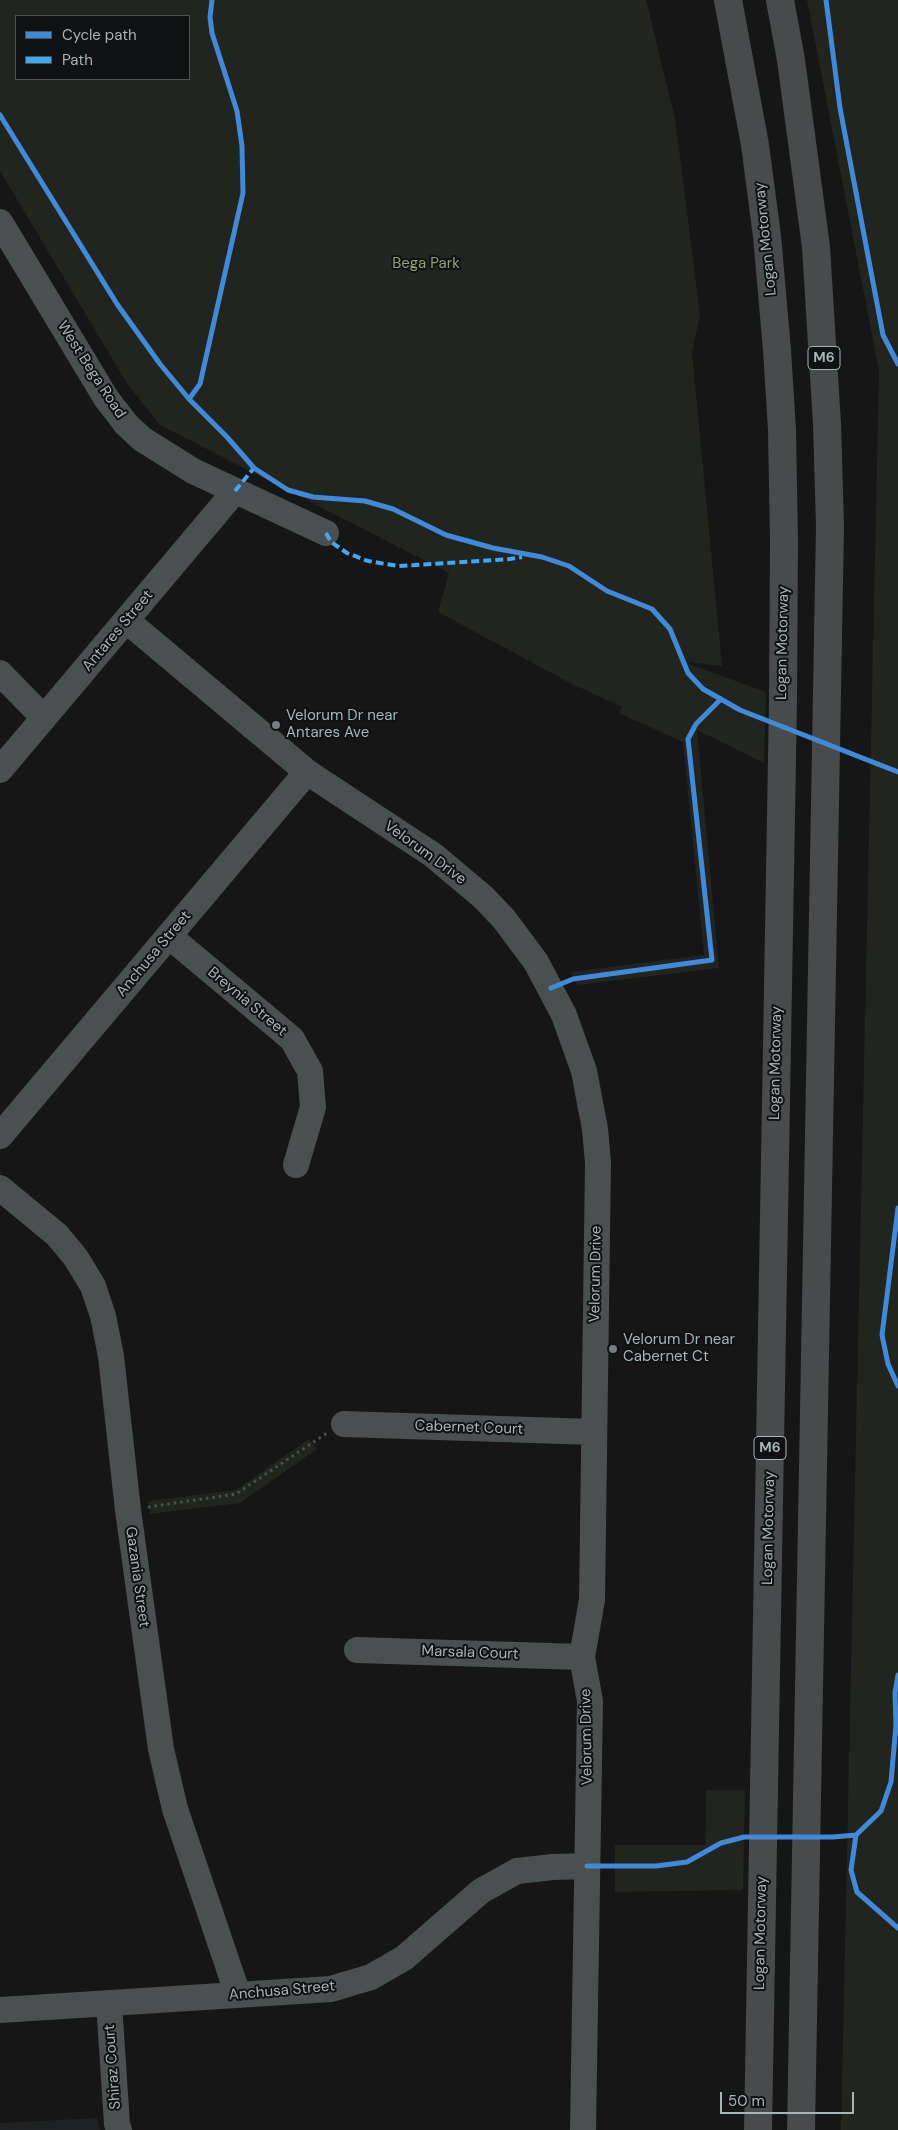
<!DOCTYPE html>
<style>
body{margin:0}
#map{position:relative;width:898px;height:2130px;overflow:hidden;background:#161616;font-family:"DM Sans",sans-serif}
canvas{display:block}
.legend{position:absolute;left:15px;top:15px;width:175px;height:65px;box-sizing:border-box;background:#101112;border:1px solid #4c5354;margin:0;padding:6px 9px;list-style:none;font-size:15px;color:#a6b6b8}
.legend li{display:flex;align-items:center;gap:10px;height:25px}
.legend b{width:25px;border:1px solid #4c5354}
.scale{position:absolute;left:720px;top:2092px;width:134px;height:22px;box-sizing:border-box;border:2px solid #a6b6b8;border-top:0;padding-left:6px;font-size:15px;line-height:18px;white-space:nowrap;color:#a6b6b8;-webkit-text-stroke:4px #101112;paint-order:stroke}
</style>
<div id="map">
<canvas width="898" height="2130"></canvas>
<ul class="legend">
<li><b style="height:6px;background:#408adc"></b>Cycle path</li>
<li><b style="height:6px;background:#3fa9f5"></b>Path</li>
</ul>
<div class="scale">50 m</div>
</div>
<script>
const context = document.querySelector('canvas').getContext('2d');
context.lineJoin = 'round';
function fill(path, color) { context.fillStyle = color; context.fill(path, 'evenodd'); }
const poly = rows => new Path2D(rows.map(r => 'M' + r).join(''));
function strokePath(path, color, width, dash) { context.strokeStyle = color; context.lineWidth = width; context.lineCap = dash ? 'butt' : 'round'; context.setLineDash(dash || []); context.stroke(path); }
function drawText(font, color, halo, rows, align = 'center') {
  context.font = font + ' "DM Sans",sans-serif'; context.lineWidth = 4; context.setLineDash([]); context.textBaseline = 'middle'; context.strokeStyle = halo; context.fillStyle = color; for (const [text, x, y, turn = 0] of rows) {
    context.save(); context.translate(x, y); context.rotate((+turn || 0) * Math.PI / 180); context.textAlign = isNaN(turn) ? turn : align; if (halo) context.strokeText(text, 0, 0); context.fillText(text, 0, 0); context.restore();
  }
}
fill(poly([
 [97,2118,100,2130,0,2130,0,2123]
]), '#202122');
fill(poly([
 [0,0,646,0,675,118,700,315,692,353,722,666,689,662,689,664,766,692,764,763,697,730,719,968,577,985,571,972,704,955,683,742,619,713,622,707,570,683,438,612,449,573,160,425,128,385,0,171],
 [16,16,189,16,189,79,16,79],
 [807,0,898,0,898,2130,841,2130,879,371],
 [309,1439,317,1449,240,1503,150,1514,148,1501,236,1490],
 [706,1790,745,1790,743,1890,615,1892,615,1845,705,1845]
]), '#21251e');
strokePath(poly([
 [148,1507,236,1494,327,1433]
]), '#4c5051', 3, [2.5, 4]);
strokePath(poly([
 [0,222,106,398,126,424,142,439,193,471,326,533],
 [127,621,307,772,433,855,483,897,504,919,536,962,564,1015,584,1071,595,1129,598,1163,592,1600,582,1657,590,1701,583,2130],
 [0,673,44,718],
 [0,770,235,491],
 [169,936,292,1039,310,1071,313,1107,296,1165],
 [0,1136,307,772],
 [0,1188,57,1235,76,1258,93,1286,103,1316,111,1356,128,1510,161,1749,175,1809,238,1995],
 [344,1424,594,1432],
 [357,1650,582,1657],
 [109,2003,117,2124,119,2130],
 [0,2010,331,1989,371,1977,404,1958,481,1891,517,1871,553,1867,587,1866]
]), '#4a4f4f', 26);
strokePath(poly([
 [728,0,755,145,767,236,777,350,782,430,784,541,783,701,758,2130],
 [780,0,791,60,816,247,827,424,830,526,801,2130]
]), '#474b4b', 28);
strokePath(poly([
 [235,491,254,468],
 [326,533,331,542,347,553,368,561,398,566,510,559,522,557]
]), '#3fa9f5', 4, [8, 4]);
strokePath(poly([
 [826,0,840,108,883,335,898,364],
 [0,115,117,304,160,364,189,399,227,437,254,468,288,490,313,497,365,501,393,509,446,535,493,548,542,557,569,566,607,591,652,609,670,629,688,673,703,689,740,710,898,772],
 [189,399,200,384,243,193,242,146,237,111,212,33,210,17,212,0],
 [551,988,573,979,712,960,688,739,696,724,721,699],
 [898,1208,882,1335,888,1364,898,1386],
 [898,1675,895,1693,896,1725,891,1782,881,1811,856,1835,851,1870,857,1892,898,1928],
 [587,1866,656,1866,687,1862,721,1843,744,1837,833,1837,856,1835]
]), '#408adc', 5);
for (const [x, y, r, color] of [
 [276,725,5,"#747e7f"],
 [613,1349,5,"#747e7f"]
]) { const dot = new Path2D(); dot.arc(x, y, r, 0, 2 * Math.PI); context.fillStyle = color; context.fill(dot); strokePath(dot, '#101112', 2); }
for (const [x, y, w] of [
 [824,358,32],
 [770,1448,32]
]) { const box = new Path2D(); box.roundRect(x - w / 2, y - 11.5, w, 23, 4); context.fillStyle = '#101112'; context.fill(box); strokePath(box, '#a6b6b8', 1); }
drawText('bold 14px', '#a6b6b8', null, [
 ["M6",824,358],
 ["M6",770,1448]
]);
drawText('15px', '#a6b6b8', '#101112', [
 ["Logan Motorway",766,239,-96],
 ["West Bega Road",91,370,57],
 ["Antares Street",118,631,-50],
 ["Logan Motorway",783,643,-89],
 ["Velorum Drive",425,853,36],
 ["Anchusa Street",154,954,-50],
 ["Breynia Street",247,1002,40],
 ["Logan Motorway",776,1063,-89],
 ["Velorum Drive",596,1274,-89],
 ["Cabernet Court",469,1428,2],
 ["Logan Motorway",769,1528,-89],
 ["Gazania Street",137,1577,82],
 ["Marsala Court",470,1653,2],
 ["Velorum Drive",587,1737,-91],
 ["Logan Motorway",761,1933,-89],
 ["Anchusa Street",282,1991,-5],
 ["Shiraz Court",113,2067,-94]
]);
drawText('15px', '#92a37c', '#101112', [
 ["Bega Park",426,264]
]);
drawText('15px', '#a6b6b8', '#101112', [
 ["Velorum Dr near",286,716],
 ["Antares Ave",286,733],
 ["Velorum Dr near",623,1340],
 ["Cabernet Ct",623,1357]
], 'left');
</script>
